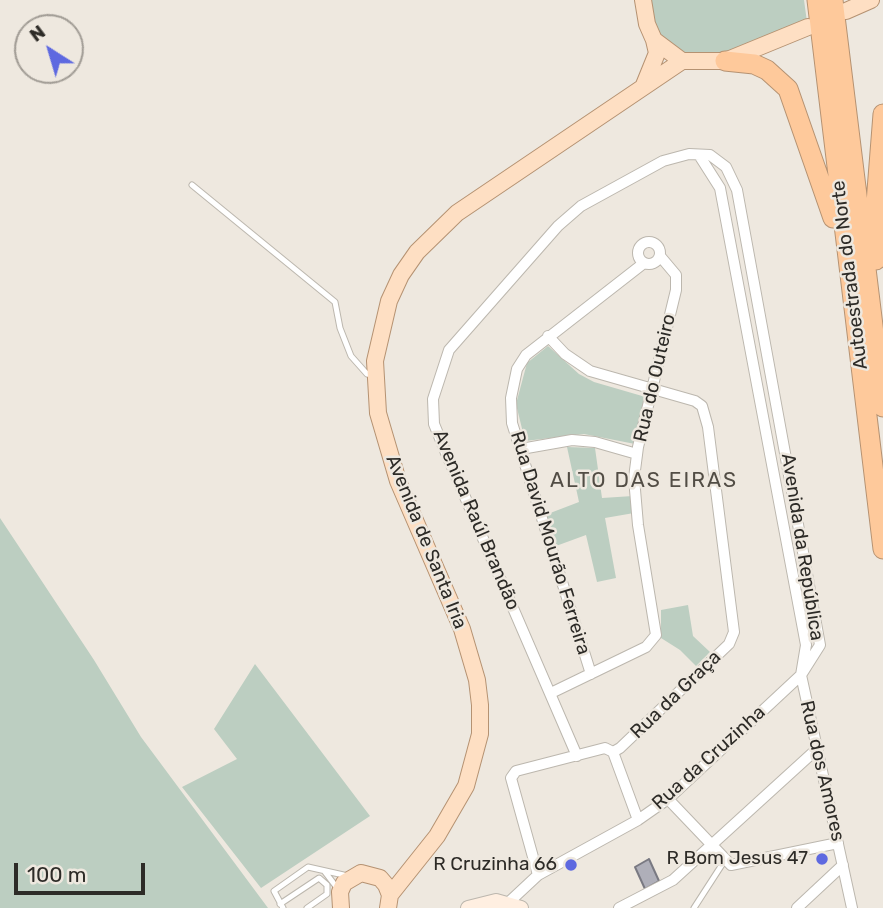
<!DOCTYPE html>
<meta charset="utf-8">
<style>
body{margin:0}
#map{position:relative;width:883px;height:908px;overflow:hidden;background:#eee8df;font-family:Rubik,sans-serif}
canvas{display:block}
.north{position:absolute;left:14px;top:14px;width:70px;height:70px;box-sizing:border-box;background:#eee8df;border:2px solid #a19c95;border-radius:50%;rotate:323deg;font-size:19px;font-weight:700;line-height:28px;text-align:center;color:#2d2b27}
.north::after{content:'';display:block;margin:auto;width:24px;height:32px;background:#5e69e0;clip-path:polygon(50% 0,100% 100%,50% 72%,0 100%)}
.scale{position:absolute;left:14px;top:863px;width:131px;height:32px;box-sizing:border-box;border:4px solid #2d2b27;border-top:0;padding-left:9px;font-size:21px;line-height:24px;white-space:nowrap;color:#2d2b27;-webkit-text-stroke:5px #eee8df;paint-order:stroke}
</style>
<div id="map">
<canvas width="883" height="908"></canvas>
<div class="north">N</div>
<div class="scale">100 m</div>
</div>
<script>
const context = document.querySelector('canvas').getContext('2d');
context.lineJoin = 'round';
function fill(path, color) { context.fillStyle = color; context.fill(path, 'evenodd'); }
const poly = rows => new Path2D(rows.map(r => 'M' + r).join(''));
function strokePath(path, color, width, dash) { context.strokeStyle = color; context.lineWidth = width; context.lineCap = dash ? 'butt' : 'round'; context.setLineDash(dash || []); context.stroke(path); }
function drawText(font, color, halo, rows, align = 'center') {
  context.font = font + ' Rubik,sans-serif'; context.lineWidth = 5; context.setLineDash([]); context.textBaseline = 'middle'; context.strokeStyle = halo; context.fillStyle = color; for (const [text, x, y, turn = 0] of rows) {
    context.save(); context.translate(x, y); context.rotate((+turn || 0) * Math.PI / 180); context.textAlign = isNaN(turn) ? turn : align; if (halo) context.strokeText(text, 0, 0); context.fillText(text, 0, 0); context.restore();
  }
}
fill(poly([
 [647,0,804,0,807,22,724,56,685,56,657,34],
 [548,346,579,374,594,382,649,398,635,444,584,434,525,441,516,404,527,363],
 [567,447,595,448,602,498,633,496,634,513,605,518,616,578,597,582,586,535,556,546,545,515,579,502],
 [0,518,94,660,141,737,268,908,0,908],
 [688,605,693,636,710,652,696,666,680,650,661,638,661,610],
 [255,664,370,816,261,888,182,787,237,759,214,729]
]), '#bccec1');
const building = poly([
 [649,859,659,881,645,889,635,867,649,859]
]);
fill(building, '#afafb9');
strokePath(building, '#797982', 2);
const lane = poly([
 [192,185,335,302,340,328,351,356,367,374,372,375],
 [325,872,338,889],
 [280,904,319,878,327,885,327,894,307,908],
 [283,908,274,891,308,867,348,876],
 [694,908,725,860]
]);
const street = poly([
 [699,155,720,188,806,645,801,675,852,908],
 '638 253a11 11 0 1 1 22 0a11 11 0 1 1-22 0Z',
 [521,449,572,440,595,442,637,454],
 [591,674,512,423,511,398,517,369,526,355,644,263],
 [551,693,646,647,656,635,638,525,634,478,638,447,676,290,676,275,660,256],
 [613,752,638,820],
 [668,799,731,865,838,843],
 [538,875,511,778,516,771,605,748,613,752,620,748,729,644,734,632,708,427,702,406,695,401,590,371,565,354,548,336],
 [508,903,538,875,638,820,668,799,801,675,820,645,737,190,726,167,710,155,689,154,663,161,581,206,558,226,449,350,433,399,434,424,446,453,577,756],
 [619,908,673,880,818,748],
 [797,908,843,865]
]);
const secondary = poly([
 [468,908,496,901,521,908]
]);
const primary = poly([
 [643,0,647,24,654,40,682,61,725,61,808,27],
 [846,11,871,0],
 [644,85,657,53,654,40],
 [390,895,437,836,466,786,480,734,480,705,477,680,462,629,398,481,378,413,375,361,389,301,401,275,417,252,457,213,682,61],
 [341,908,340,892,344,883,361,873,380,878,386,885,390,895,388,908]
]);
const highway = poly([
 [817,0,883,549],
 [833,0,883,407],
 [725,61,754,64,767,70,788,89,833,218],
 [876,260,875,216,883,114]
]);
strokePath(lane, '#bcb7ae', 7);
strokePath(street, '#bcb7ae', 12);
strokePath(secondary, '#bcb7ae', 16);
strokePath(primary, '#b59272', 18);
strokePath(highway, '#b59272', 21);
strokePath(lane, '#fff', 5);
strokePath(street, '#fff', 10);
strokePath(secondary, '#ffefe1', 14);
strokePath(primary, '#fedfc3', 16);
strokePath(highway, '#fec99b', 19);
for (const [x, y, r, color] of [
 [822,859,7,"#5e69e0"],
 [571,865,7,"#5e69e0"]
]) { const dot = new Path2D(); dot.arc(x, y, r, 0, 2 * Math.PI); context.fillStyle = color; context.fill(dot); strokePath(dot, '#eee8df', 2.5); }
drawText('19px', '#2d2b27', '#eee8df', [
 ["Autoestrada do Norte",850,275,-97],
 ["Rua do Outeiro",655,378,-77],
 ["Avenida Raúl Brandão",476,520,67],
 ["Avenida de Santa Iria",426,542,68],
 ["Rua David Mourão Ferreira",550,543,73],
 ["Avenida da República",802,547,81],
 ["Rua da Graça",676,695,-44],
 ["Rua da Cruzinha",709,758,-42],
 ["Rua dos Amores",822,771,77]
]);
drawText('19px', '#2d2b27', '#eee8df', [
 ["R Bom Jesus 47",808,859],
 ["R Cruzinha 66",557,865]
], 'right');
context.letterSpacing = '2px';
drawText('21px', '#524d45', '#eee8df', [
 ["ALTO DAS EIRAS",644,481]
]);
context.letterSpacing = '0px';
</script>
